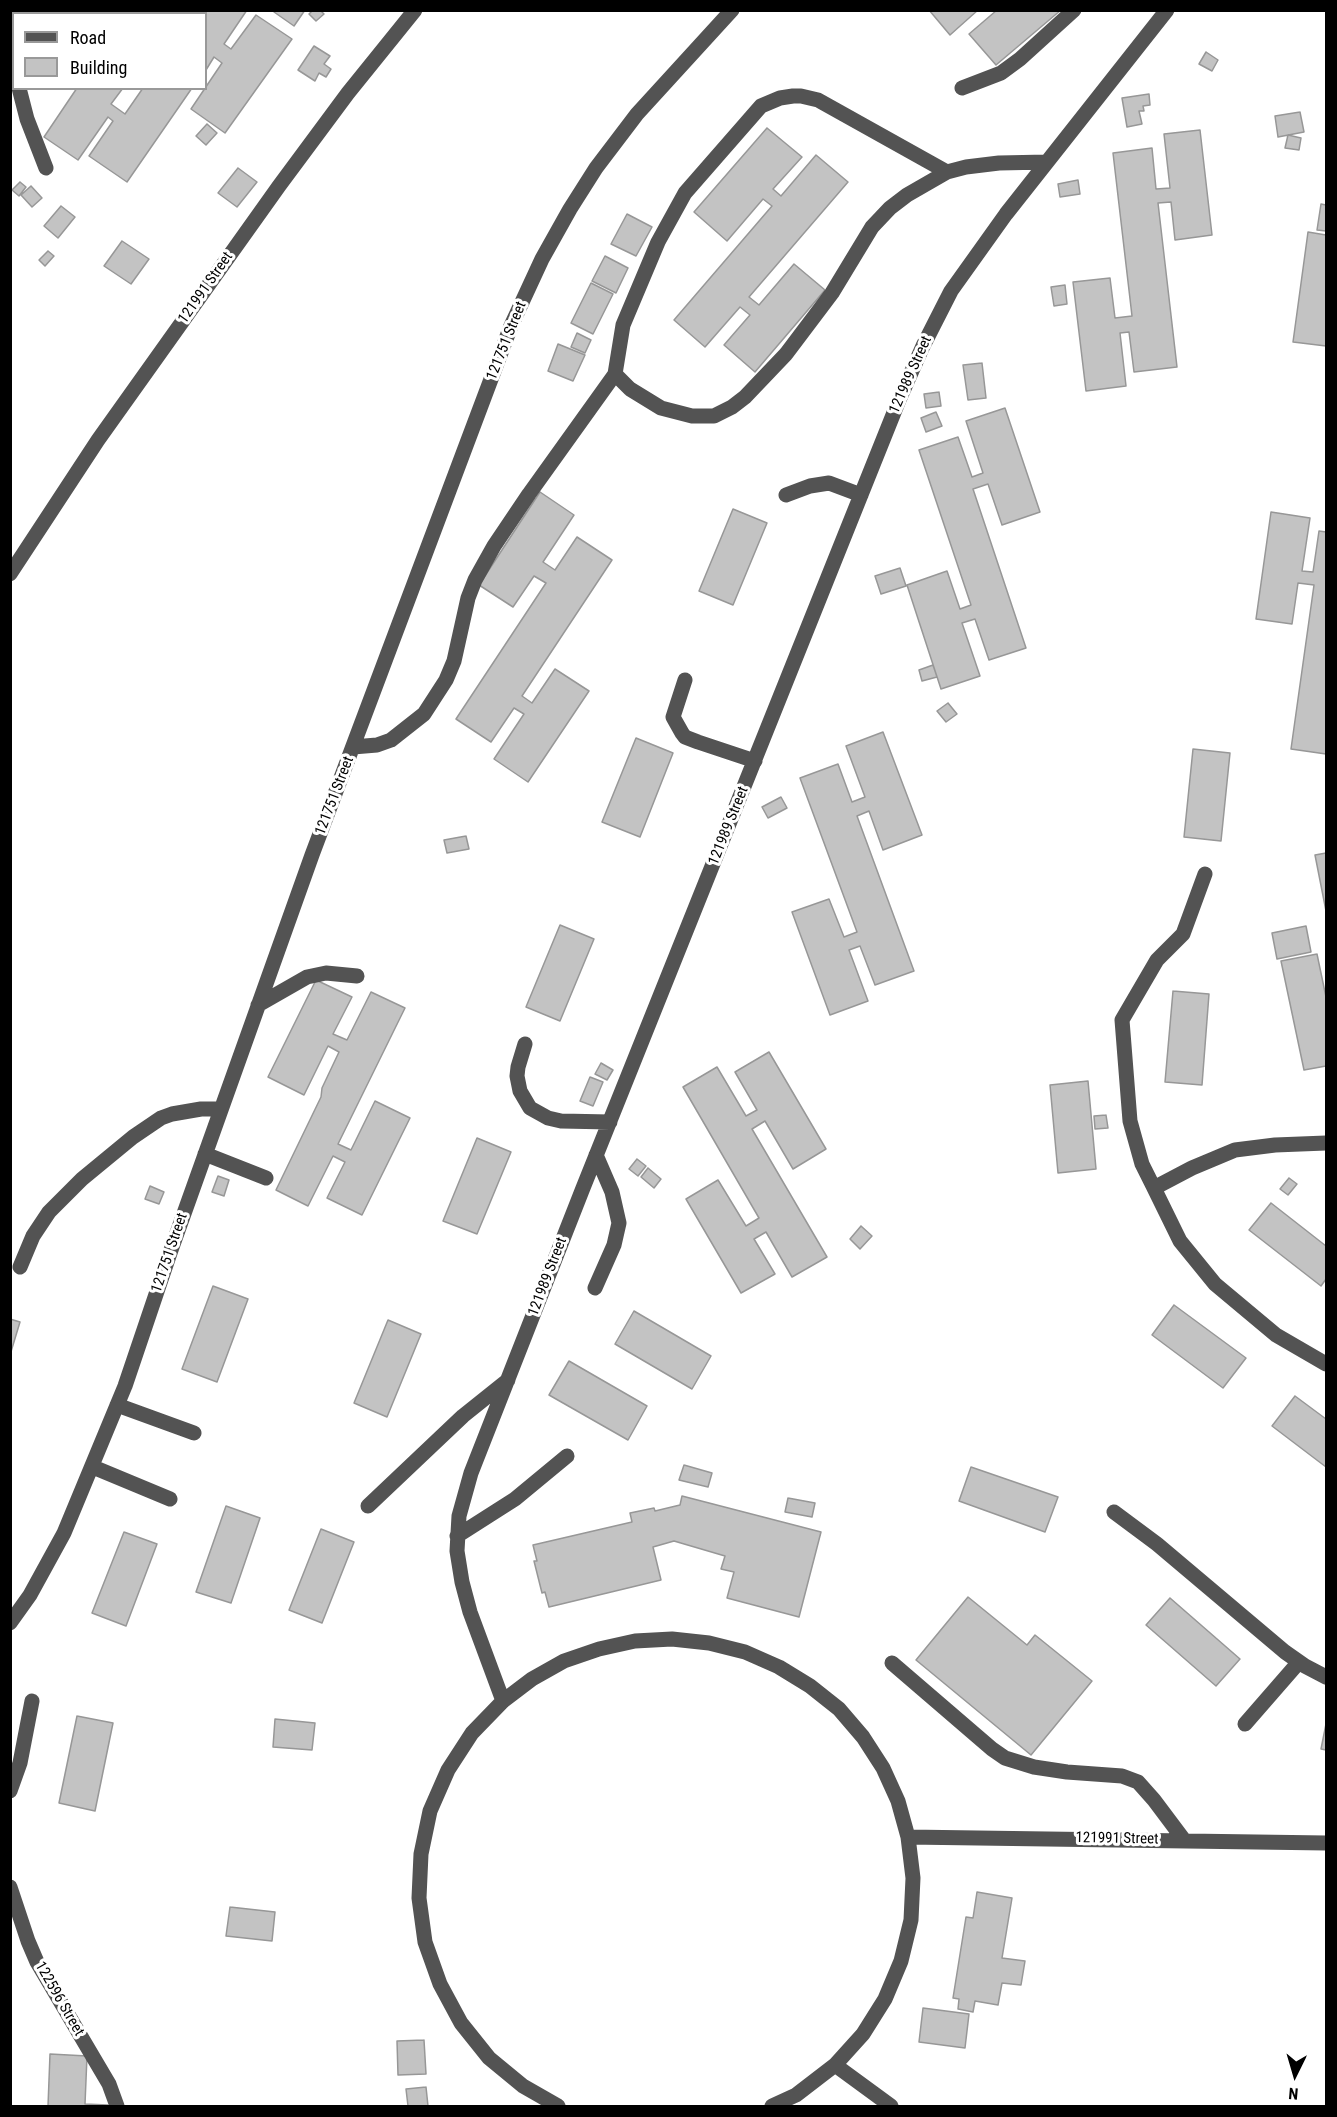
<!DOCTYPE html>
<style>
body{margin:0}
#map{position:relative;width:1337px;height:2117px;overflow:hidden;background:#fff;font-family:"Roboto Condensed",sans-serif}
canvas{display:block}
.frame{position:absolute;inset:0;border:12px solid #000;pointer-events:none}
.legend{position:absolute;left:12px;top:12px;width:195px;height:78px;box-sizing:border-box;background:#fff;border:2px solid #999;margin:0;padding:8px 10px;list-style:none;font-size:18px;color:#000}
.legend li{display:flex;align-items:center;gap:12px;height:30px}
.legend b{width:30px;border:2px solid #999}
.north{position:absolute;left:1265px;top:2045px;width:60px;height:60px;-webkit-text-stroke:4px #fff;paint-order:stroke;rotate:185deg;font-size:16px;font-weight:700;line-height:24px;text-align:center;color:#000}
.north::after{content:'';display:block;margin:auto;width:21px;height:27px;background:#000;clip-path:polygon(50% 0,100% 100%,50% 72%,0 100%)}
</style>
<div id="map">
<canvas width="1337" height="2117"></canvas>
<div class="frame"></div>
<ul class="legend">
<li><b style="height:8px;background:#535353"></b>Road</li>
<li><b style="height:16px;background:#c3c3c3"></b>Building</li>
</ul>
<div class="north">N</div>
</div>
<script>
const context = document.querySelector('canvas').getContext('2d');
context.lineJoin = 'round';
function fill(path, color) { context.fillStyle = color; context.fill(path, 'evenodd'); }
const poly = rows => new Path2D(rows.map(r => 'M' + r).join(''));
function strokePath(path, color, width, dash) { context.strokeStyle = color; context.lineWidth = width; context.lineCap = dash ? 'butt' : 'round'; context.setLineDash(dash || []); context.stroke(path); }
function drawText(font, color, halo, rows, align = 'center') {
  context.font = font + ' "Roboto Condensed",sans-serif'; context.lineWidth = 6; context.setLineDash([]); context.textBaseline = 'middle'; context.strokeStyle = halo; context.fillStyle = color; for (const [text, x, y, turn = 0] of rows) {
    context.save(); context.translate(x, y); context.rotate((+turn || 0) * Math.PI / 180); context.textAlign = isNaN(turn) ? turn : align; if (halo) context.strokeText(text, 0, 0); context.fillText(text, 0, 0); context.restore();
  }
}
const building = poly([
 [198,10,247,10,224,44,231,49,256,15,292,39,225,133,191,109,222,63,214,57,206,70,206,14,195,14,198,10],
 [275,10,305,10,294,26,274,12,275,10],
 [313,10,320,10,324,14,316,21,309,14,313,10],
 [929,10,978,10,950,35,929,10],
 [997,10,1061,10,996,65,969,34,997,10],
 [314,46,330,56,324,64,331,69,326,77,319,73,315,81,298,70,314,46],
 [1206,52,1218,60,1212,71,1199,64,1206,52],
 [77,88,123,88,111,104,125,114,143,88,192,88,127,182,89,156,113,121,108,117,78,160,44,137,77,88],
 [1149,94,1150,105,1143,106,1144,111,1139,111,1142,124,1127,127,1122,98,1149,94],
 [1300,112,1304,132,1278,137,1275,116,1300,112],
 [207,124,217,133,206,145,196,136,207,124],
 [767,128,802,157,773,189,781,196,816,155,848,182,749,297,759,305,794,264,825,290,755,372,724,345,750,315,740,307,705,347,674,320,772,206,763,199,727,241,694,212,767,128],
 [1200,130,1212,235,1175,240,1171,202,1158,203,1177,367,1134,372,1129,332,1120,333,1126,386,1086,391,1073,282,1110,278,1115,318,1132,316,1113,153,1152,148,1156,189,1170,188,1164,134,1200,130],
 [1288,135,1301,138,1299,150,1285,148,1288,135],
 [238,168,257,182,237,207,218,193,238,168],
 [1078,180,1080,194,1060,197,1058,184,1078,180],
 [20,182,26,187,19,196,12,190,20,182],
 [31,186,42,198,32,207,21,195,31,186],
 [1321,204,1326,205,1326,231,1317,230,1321,204],
 [61,206,75,217,58,238,44,226,61,206],
 [627,214,652,227,636,256,611,244,627,214],
 [1308,232,1326,235,1326,346,1293,342,1308,232],
 [122,241,149,259,131,284,104,266,122,241],
 [48,251,54,256,45,266,39,260,48,251],
 [605,256,628,268,616,293,592,281,605,256],
 [591,283,613,294,593,334,571,323,591,283],
 [1065,285,1067,304,1054,306,1051,287,1065,285],
 [577,333,591,340,585,353,571,347,577,333],
 [558,344,585,355,573,381,548,371,558,344],
 [982,363,986,398,968,400,963,365,982,363],
 [939,392,941,406,926,408,924,394,939,392],
 [1005,408,1040,512,1002,525,988,484,973,489,1026,648,989,660,975,619,962,623,980,676,941,689,907,585,947,571,960,609,971,605,919,450,958,437,972,477,983,473,966,421,1005,408],
 [936,412,942,426,926,432,921,418,936,412],
 [540,492,574,515,543,562,555,570,577,537,612,560,522,696,532,703,555,669,589,691,528,782,494,759,524,714,514,708,491,742,456,719,546,583,534,576,513,607,479,585,540,492],
 [733,509,767,523,733,605,699,591,733,509],
 [1271,512,1310,518,1302,571,1313,572,1319,531,1326,532,1326,754,1291,749,1314,585,1298,583,1292,624,1256,619,1271,512],
 [900,568,906,586,881,594,875,576,900,568],
 [933,665,937,677,922,681,919,670,933,665],
 [948,703,957,714,946,722,937,711,948,703],
 [883,732,922,835,883,850,869,811,857,816,914,971,875,985,860,946,849,950,868,1001,830,1015,792,912,829,899,844,937,857,932,800,778,838,764,852,802,865,797,846,746,883,732],
 [636,738,673,753,640,837,602,822,636,738],
 [1193,749,1230,753,1221,841,1184,837,1193,749],
 [781,797,787,808,768,818,762,807,781,797],
 [466,836,469,849,447,853,444,840,466,836],
 [1326,853,1326,911,1315,855,1326,853],
 [560,925,594,939,560,1021,526,1007,560,925],
 [1306,926,1311,952,1277,959,1272,933,1306,926],
 [1317,954,1326,997,1326,1066,1304,1070,1281,961,1317,954],
 [316,980,352,997,333,1034,347,1040,371,992,405,1008,338,1144,351,1150,375,1101,410,1118,362,1215,327,1198,345,1162,333,1156,308,1206,276,1190,321,1097,322,1088,339,1052,328,1046,304,1095,268,1077,316,980],
 [1173,991,1209,994,1202,1085,1165,1082,1173,991],
 [769,1052,826,1149,793,1169,765,1121,752,1129,827,1257,792,1277,766,1232,754,1239,775,1274,741,1293,686,1199,718,1180,746,1226,759,1218,683,1087,717,1067,746,1116,757,1110,735,1072,769,1052],
 [601,1063,613,1070,607,1080,595,1074,601,1063],
 [590,1077,603,1082,593,1106,580,1101,590,1077],
 [1088,1081,1096,1169,1058,1173,1050,1085,1088,1081],
 [1106,1115,1108,1128,1095,1129,1094,1116,1106,1115],
 [477,1138,511,1152,477,1234,443,1221,477,1138],
 [637,1159,646,1166,638,1176,629,1169,637,1159],
 [648,1168,661,1179,654,1188,641,1177,648,1168],
 [218,1176,229,1180,224,1196,212,1192,218,1176],
 [1289,1178,1297,1184,1288,1195,1280,1189,1289,1178],
 [150,1186,164,1192,159,1204,145,1199,150,1186],
 [1271,1203,1326,1246,1326,1279,1321,1286,1249,1230,1271,1203],
 [861,1226,872,1236,860,1249,850,1239,861,1226],
 [213,1286,248,1299,217,1382,182,1369,213,1286],
 [1174,1305,1246,1358,1223,1388,1152,1335,1174,1305],
 [634,1311,711,1356,692,1389,615,1344,634,1311],
 [10,1319,20,1322,10,1355,10,1319],
 [388,1320,421,1334,387,1417,354,1403,388,1320],
 [569,1361,647,1406,628,1440,549,1395,569,1361],
 [1295,1396,1326,1419,1326,1467,1272,1426,1295,1396],
 [684,1465,712,1473,708,1487,679,1480,684,1465],
 [971,1467,1058,1497,1045,1532,959,1501,971,1467],
 [682,1496,821,1532,799,1617,727,1598,734,1572,721,1569,725,1556,674,1541,653,1547,661,1580,549,1607,545,1592,542,1593,534,1561,537,1561,533,1545,632,1522,630,1513,654,1508,655,1511,680,1505,682,1496],
 [788,1498,815,1503,812,1517,785,1512,788,1498],
 [226,1506,260,1518,231,1603,196,1592,226,1506],
 [321,1529,354,1542,322,1623,289,1610,321,1529],
 [124,1532,157,1544,126,1626,92,1613,124,1532],
 [968,1597,1027,1645,1035,1635,1092,1681,1031,1755,916,1660,968,1597],
 [1170,1598,1240,1659,1216,1686,1146,1625,1170,1598],
 [77,1716,113,1723,95,1811,59,1803,77,1716],
 [275,1719,315,1723,312,1750,273,1747,275,1719],
 [1326,1724,1326,1750,1321,1749,1326,1724],
 [977,1892,1012,1898,1002,1958,1025,1961,1021,1985,1002,1983,998,2005,975,2001,973,2012,958,2009,959,1999,953,1998,966,1917,973,1918,977,1892],
 [230,1907,275,1912,272,1941,226,1936,230,1907],
 [923,2008,969,2014,965,2048,919,2042,923,2008],
 [424,2040,426,2074,398,2075,397,2041,424,2040],
 [50,2054,87,2056,85,2104,108,2105,108,2106,48,2106,50,2054],
 [426,2087,428,2106,408,2106,406,2089,426,2087]
]);
fill(building, '#c3c3c3');
strokePath(building, '#979797', 1.5);
strokePath(poly([
 [23,14,24,10],
 [19,88,27,119,46,168],
 [962,88,1001,73,1020,59,1074,10],
 [947,172,818,100,801,96,793,96,780,98,761,106,685,193,658,242,623,325,615,374,630,389,661,408,692,416,714,416,732,407,745,397,786,354,832,293,872,227,890,208,907,195,947,172,966,167,999,163,1047,162],
 [786,495,810,486,829,483,861,495],
 [10,574,98,440,279,186,348,93,415,10],
 [685,680,673,717,682,733,685,737,698,742,755,761],
 [353,747,377,745,391,740,424,714,446,680,454,661,468,598,475,580,494,546,529,494,615,374],
 [1205,874,1183,934,1157,960,1122,1020,1130,1121,1142,1164,1154,1188,1192,1168,1235,1150,1275,1145,1326,1143],
 [258,1005,307,977,326,973,357,976],
 [525,1044,518,1067,517,1076,520,1091,530,1108,548,1118,561,1121,610,1122],
 [205,1154,266,1178],
 [1154,1188,1180,1241,1215,1284,1276,1335,1326,1364],
 [20,1267,33,1236,49,1212,82,1179,133,1137,161,1118,172,1114,201,1109,221,1109],
 [595,1288,614,1245,619,1223,612,1192,596,1155],
 [117,1405,194,1433],
 [93,1467,170,1499],
 [368,1506,463,1416,508,1380],
 [1114,1512,1157,1544,1285,1652,1305,1666,1326,1677],
 [457,1536,515,1499,567,1456],
 [10,1623,30,1595,64,1533,125,1386,171,1250,312,855,511,326,542,259,570,209,596,168,637,114,732,10],
 [892,1663,992,1749,1005,1758,1034,1767,1067,1772,1122,1776,1138,1782,1154,1800,1184,1840],
 [503,1701,470,1612,462,1582,457,1551,459,1516,471,1473,583,1188,899,400,923,346,951,291,1006,214,1167,10],
 [1245,1724,1299,1662],
 [10,1791,20,1763,32,1701],
 [908,1837,1326,1843],
 [10,1887,28,1941,37,1962,109,2084,117,2106],
 [835,2065,891,2106],
 [558,2106,523,2086,489,2058,461,2023,440,1984,425,1942,419,1898,421,1854,430,1811,448,1770,472,1733,503,1701,532,1679,564,1661,599,1649,635,1641,672,1639,709,1643,745,1652,779,1667,810,1686,839,1709,863,1737,883,1768,898,1801,908,1837,913,1878,911,1920,901,1961,885,1999,863,2034,835,2065,796,2095,772,2106]
]), '#535353', 15);
drawText('15px', '#000', '#fff', [
 ["121991 Street",206,288,-55],
 ["121751 Street",507,341,-68],
 ["121989 Street",911,375,-66],
 ["121751 Street",335,796,-69],
 ["121989 Street",729,826,-68],
 ["121751 Street",170,1253,-71],
 ["121989 Street",548,1277,-69],
 ["121991 Street",1117,1839,1],
 ["122596 Street",59,1999,60]
]);
</script>
